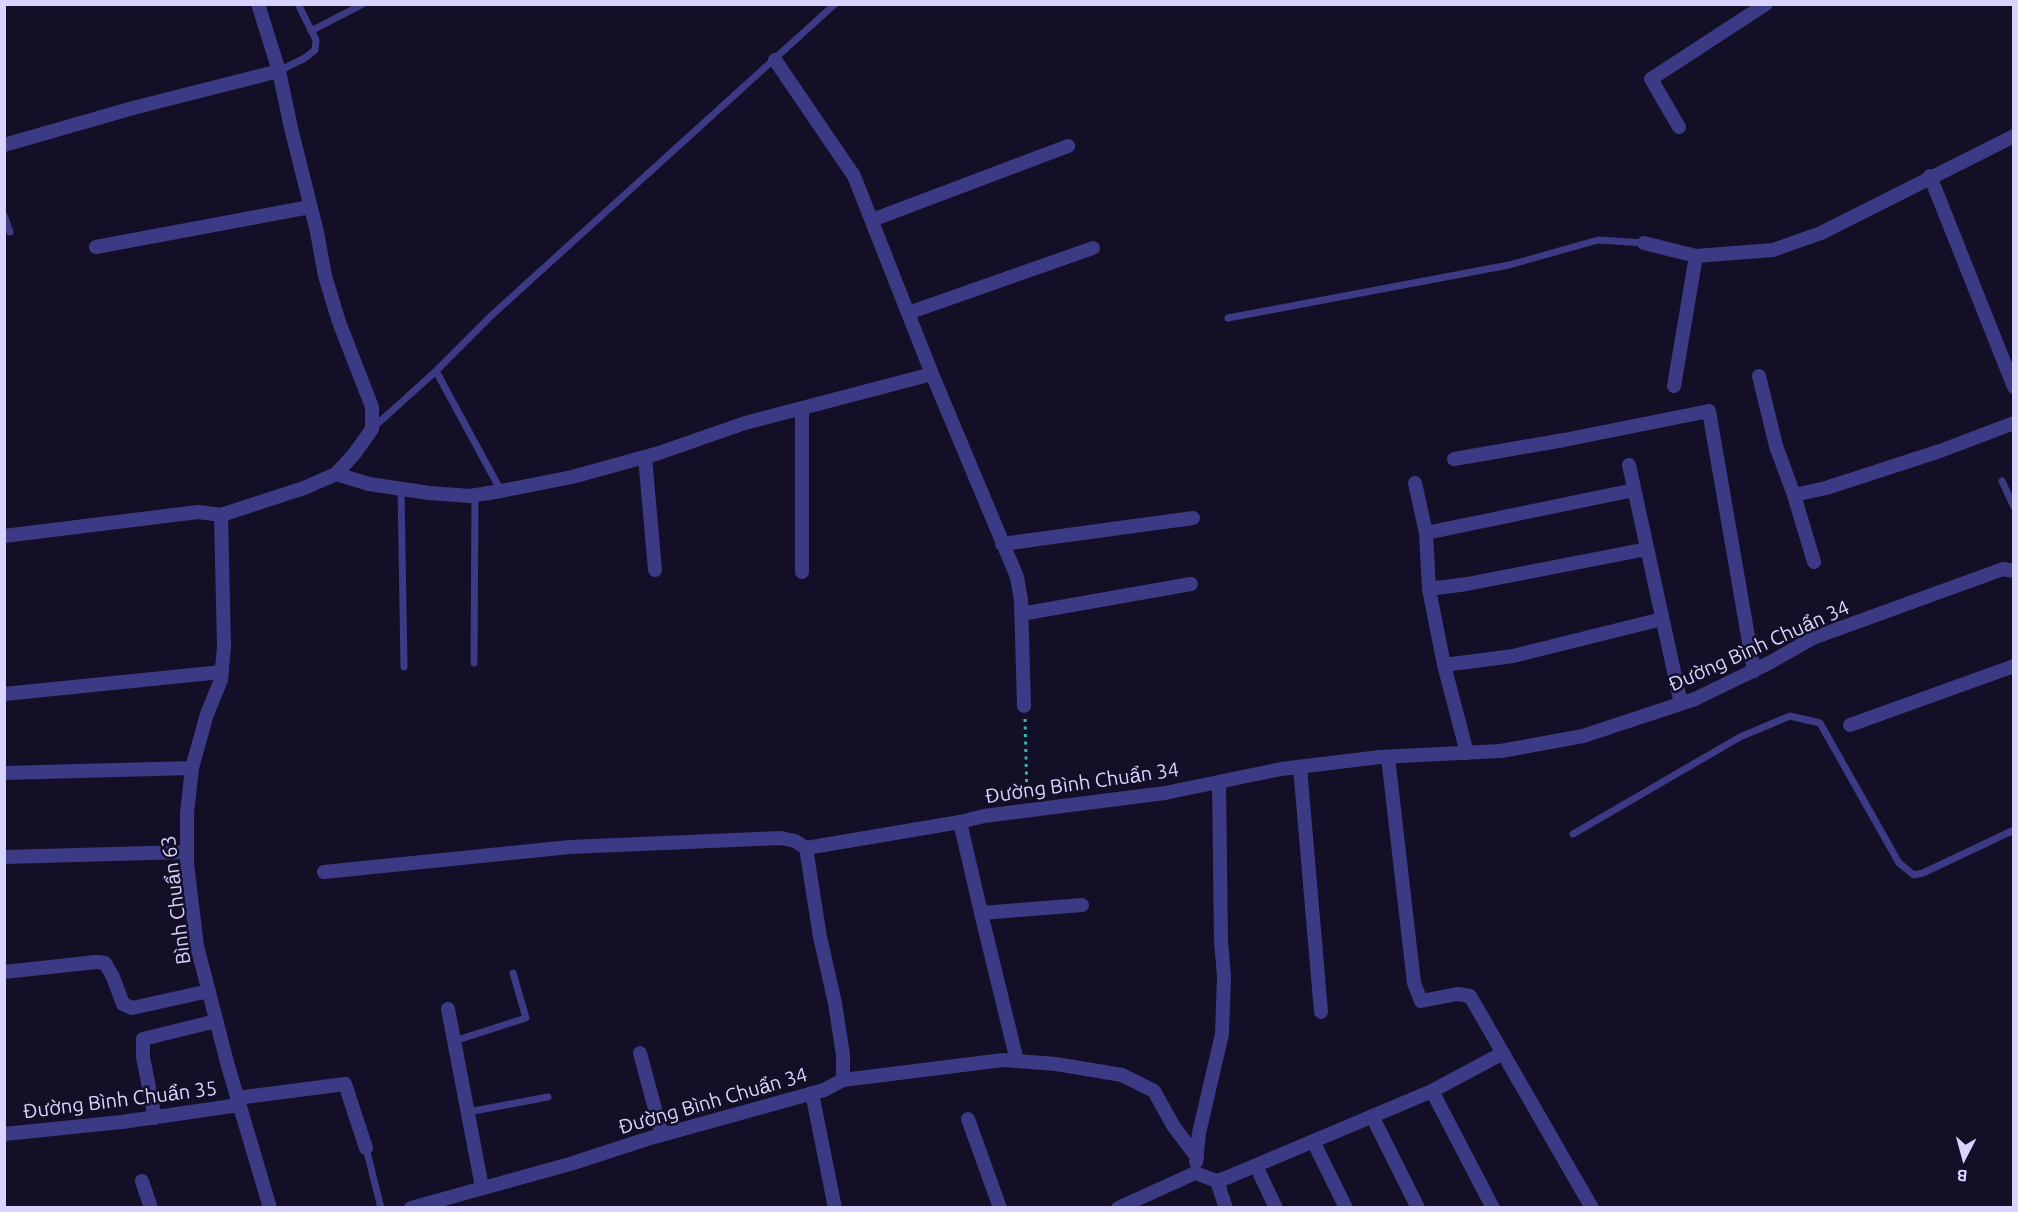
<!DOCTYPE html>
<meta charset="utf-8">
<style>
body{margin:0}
#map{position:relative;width:2018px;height:1212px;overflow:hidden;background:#130f26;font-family:Ubuntu,sans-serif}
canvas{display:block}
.frame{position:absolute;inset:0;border:6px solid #d9d4ff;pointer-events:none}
.north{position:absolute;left:1934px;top:1128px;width:60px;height:60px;-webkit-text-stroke:4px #130f26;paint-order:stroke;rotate:186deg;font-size:16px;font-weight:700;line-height:24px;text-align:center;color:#d9d4ff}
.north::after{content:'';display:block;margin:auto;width:21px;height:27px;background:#d9d4ff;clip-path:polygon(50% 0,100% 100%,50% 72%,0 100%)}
</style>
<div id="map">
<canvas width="2018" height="1212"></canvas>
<div class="frame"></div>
<div class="north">B</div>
</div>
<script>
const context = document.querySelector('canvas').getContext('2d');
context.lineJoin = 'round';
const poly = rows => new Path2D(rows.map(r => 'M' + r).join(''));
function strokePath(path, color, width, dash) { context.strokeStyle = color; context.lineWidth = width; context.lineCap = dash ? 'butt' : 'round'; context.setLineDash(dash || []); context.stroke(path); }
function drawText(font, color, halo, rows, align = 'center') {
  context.font = font + ' Ubuntu,sans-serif'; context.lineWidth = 5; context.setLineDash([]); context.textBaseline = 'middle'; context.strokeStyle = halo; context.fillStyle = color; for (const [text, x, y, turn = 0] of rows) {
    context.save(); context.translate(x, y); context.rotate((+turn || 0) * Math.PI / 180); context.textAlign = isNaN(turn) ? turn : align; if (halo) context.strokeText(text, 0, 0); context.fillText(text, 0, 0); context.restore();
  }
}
strokePath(poly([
 [1025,719,1027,797]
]), '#2fb8b0', 3, [3, 4.5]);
strokePath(poly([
 [311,31,363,4],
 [279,71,305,58,315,50,316,40,298,4],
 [4,215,10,232],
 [1228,318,1509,265,1598,240,1644,243],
 [436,371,501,491],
 [374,427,436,371,492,315,835,4],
 [2002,481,2014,507],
 [401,489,404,667],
 [474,663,475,495],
 [1573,834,1740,737,1790,716,1820,723,1899,863,1914,875,1923,873,2014,830],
 [454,1041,526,1018,513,973],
 [468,1112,548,1097],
 [366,1148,381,1208]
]), '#3d3a85', 7);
strokePath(poly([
 [775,60,854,176,932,374,1017,577,1021,600,1024,706],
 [1679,127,1651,79,1766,4],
 [4,145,133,108,279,71],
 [1930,176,2014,387],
 [872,220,1068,146],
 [1644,243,1696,256,1773,250,1821,233,2014,136],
 [96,247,310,207],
 [908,313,1093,248],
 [1759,376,1776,446,1794,495,1826,488,1940,451,2014,423],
 [1674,386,1696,256],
 [645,457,655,570],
 [1454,459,1564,440,1709,411,1754,671],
 [1629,465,1681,704],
 [336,474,369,484,429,493,470,496,501,491,572,477,659,453,745,423,932,374],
 [1415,483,1426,533,1429,589,1444,665,1467,753],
 [1794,495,1814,562],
 [221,515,304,488,336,474,355,453,372,429,372,407,339,322,325,276,317,232,291,128,279,71,258,4],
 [1426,533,1634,490],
 [4,536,198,512,221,515,224,647,221,680,207,714,192,768,187,813,187,864,197,946,228,1066,270,1208],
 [1002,544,1193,518],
 [802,572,802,408],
 [1429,589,1467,584,1647,549],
 [1021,614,1191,584],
 [1444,665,1513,656,1662,619],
 [4,694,222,672],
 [1850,725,2014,666],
 [1388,757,1414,983,1421,1001,1457,994,1470,996,1592,1208],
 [1300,767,1321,1012],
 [4,773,192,768],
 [960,822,981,913,1017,1061],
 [4,857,187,852],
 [324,872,570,847,781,838,795,841,806,848],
 [981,913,1082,905],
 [4,972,96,962,105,963,113,977,123,1004,132,1008,209,991],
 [448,1009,482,1187],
 [640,1053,662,1135],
 [843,1080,1003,1060,1056,1064,1122,1075,1154,1091,1174,1127,1197,1157],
 [1432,1091,1493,1208],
 [812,1093,835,1208],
 [237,1098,345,1084,366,1148],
 [1372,1116,1418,1208],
 [155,1118,143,1057,143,1039,216,1021],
 [968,1119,1000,1208],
 [4,1134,122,1122,239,1105],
 [1313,1141,1346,1208],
 [1196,1162,1199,1133,1222,1034,1224,976,1221,941,1219,782],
 [1256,1166,1276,1208],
 [142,1181,151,1208],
 [1217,1181,1226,1208],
 [411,1208,570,1164,647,1139,824,1090,843,1080,843,1055,835,1003,820,937,806,848,960,822,984,816,1165,793,1281,769,1380,757,1501,751,1583,736,1695,699,1769,663,1813,638,2003,569,2014,571],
 [1118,1208,1195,1173,1217,1181,1226,1178,1432,1091,1503,1053]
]), '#3d3a85', 14);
drawText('20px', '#d9d4ff', '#130f26', [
 ["Đường Bình Chuẩn 34",1759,646,-24],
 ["Đường Bình Chuẩn 34",1082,783,-8],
 ["Bình Chuẩn 63",176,900,-97],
 ["Đường Bình Chuẩn 35",120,1100,-7],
 ["Đường Bình Chuẩn 34",713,1101,-16]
]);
</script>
